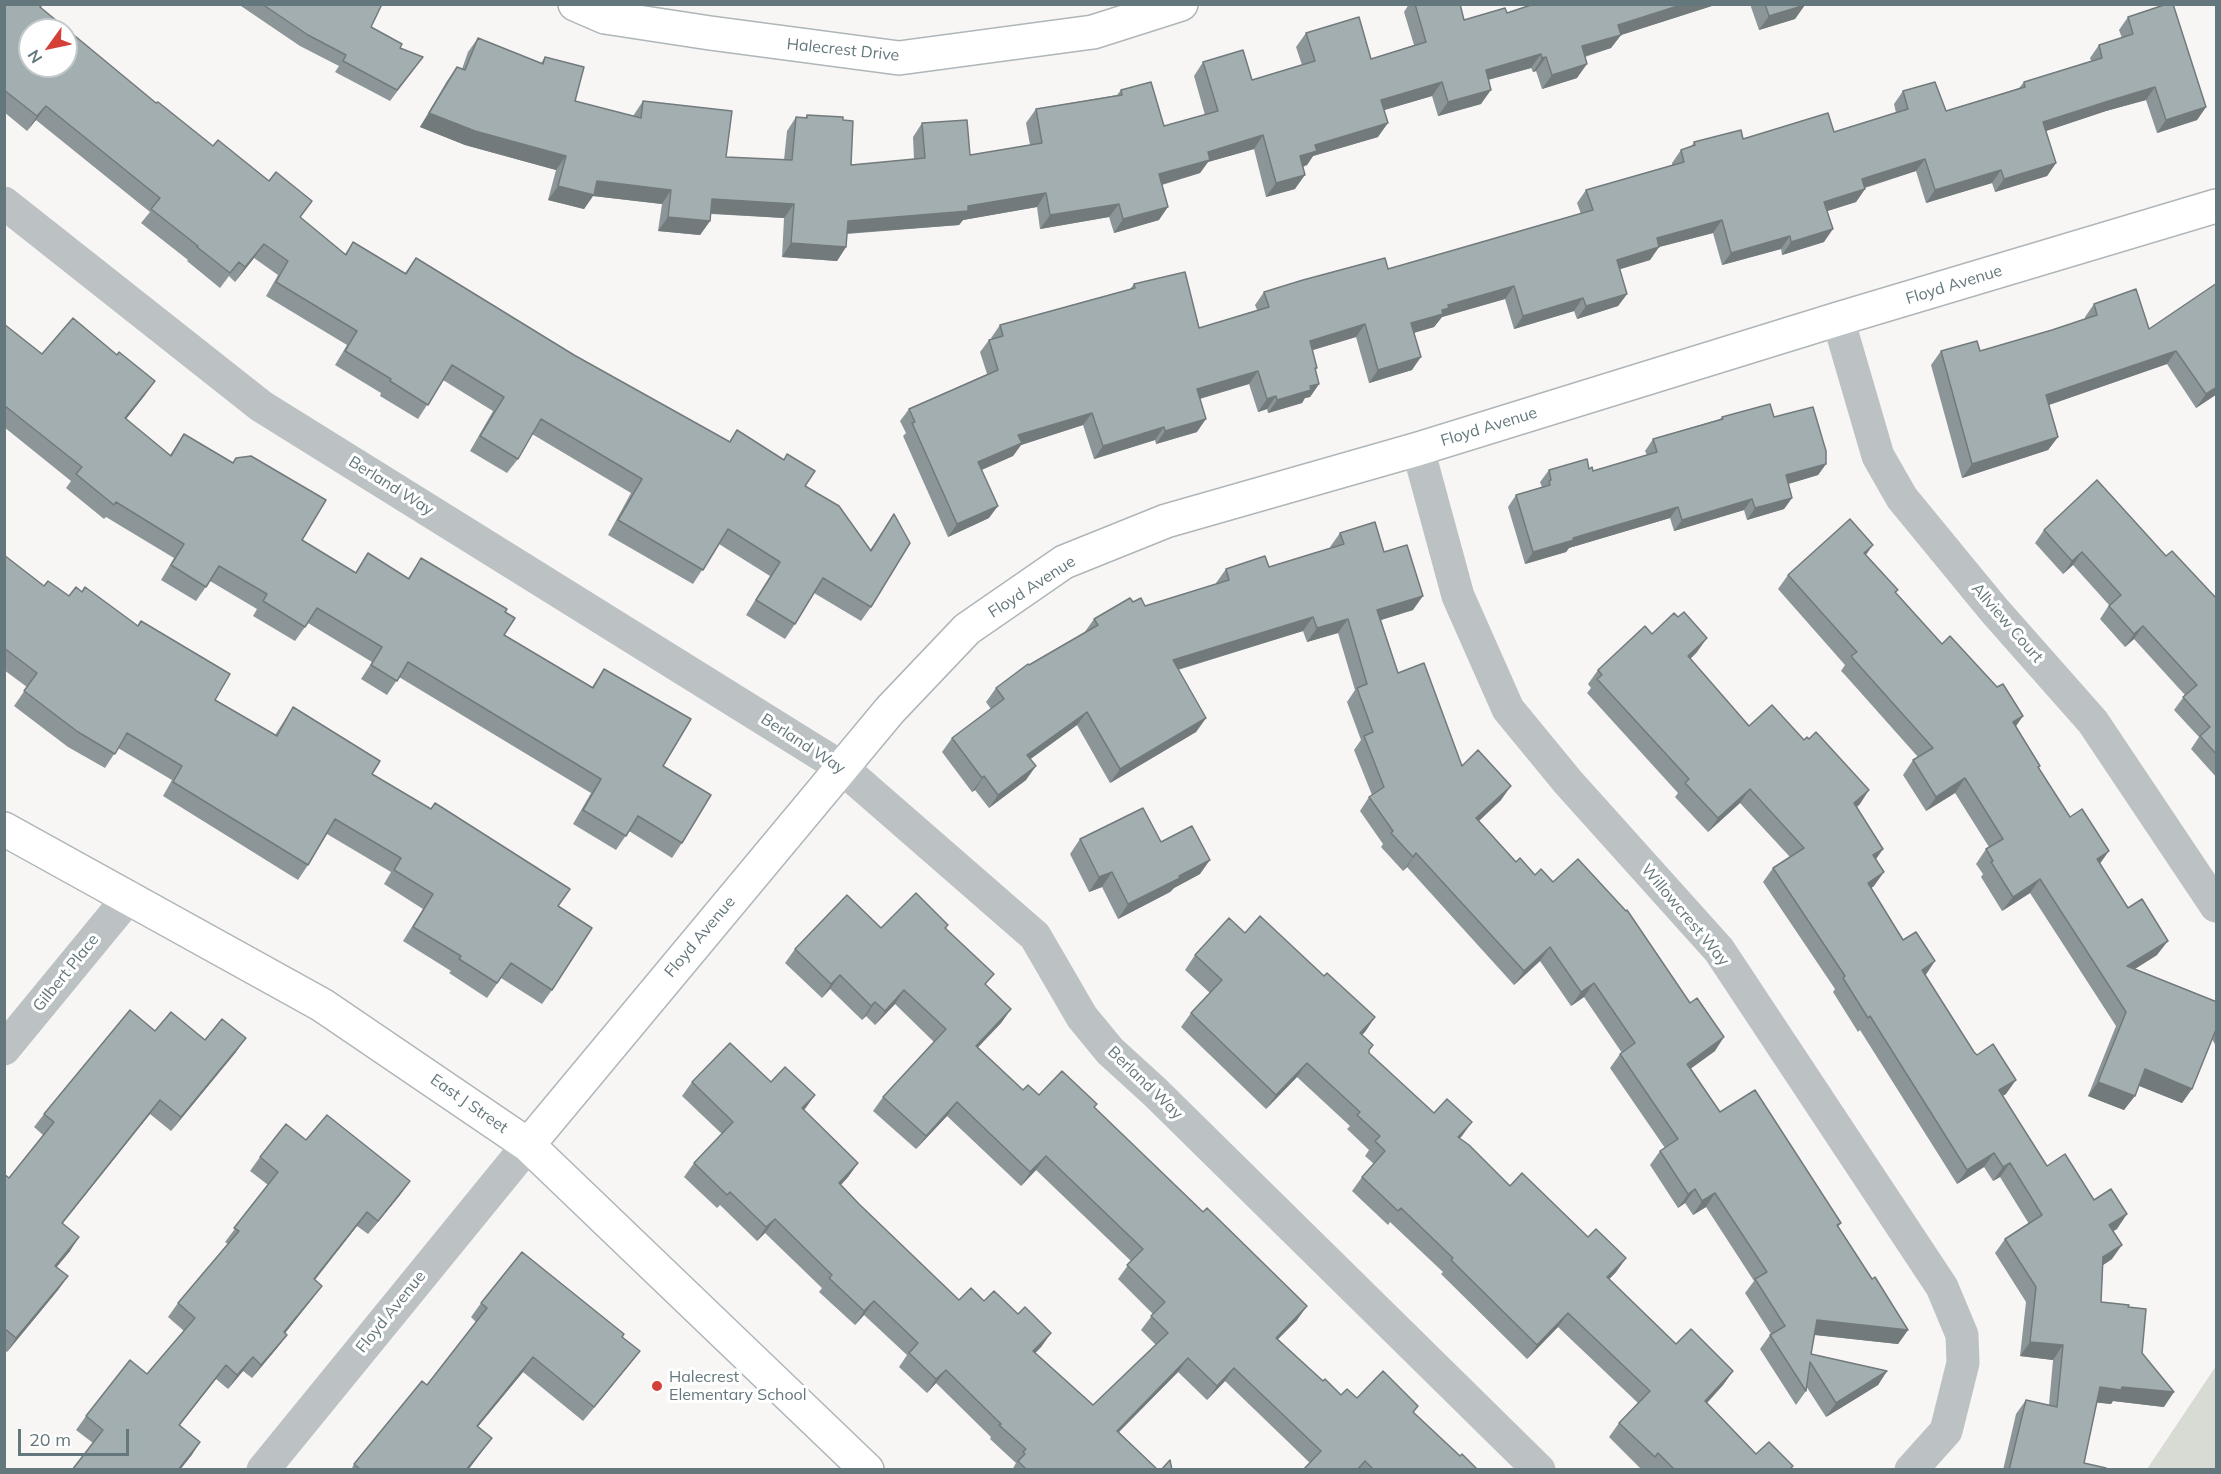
<!DOCTYPE html>
<style>
body{margin:0}
#map{position:relative;width:2221px;height:1474px;overflow:hidden;background:#f7f6f4;font-family:Mulish,sans-serif}
canvas{display:block}
.frame{position:absolute;inset:0;border:6px solid #64777d;pointer-events:none}
.north{position:absolute;left:18px;top:18px;width:60px;height:60px;box-sizing:border-box;background:#fff;border:2px solid #c1c9cb;border-radius:50%;rotate:237deg;font-size:16px;font-weight:700;line-height:24px;text-align:center;color:#64777d}
.north::after{content:'';display:block;margin:auto;width:21px;height:27px;background:#d43f37;clip-path:polygon(50% 0,100% 100%,50% 72%,0 100%)}
.scale{position:absolute;left:18px;top:1429px;width:111px;height:27px;box-sizing:border-box;border:3px solid #64777d;border-top:0;padding-left:8px;font-size:18px;line-height:21px;white-space:nowrap;color:#64777d;-webkit-text-stroke:4px #fff;paint-order:stroke}
</style>
<div id="map">
<canvas width="2221" height="1474"></canvas>
<div class="frame"></div>
<div class="north">N</div>
<div class="scale">20 m</div>
</div>
<script>
const context = document.querySelector('canvas').getContext('2d');
context.lineJoin = 'round';
function fill(path, color) { context.fillStyle = color; context.fill(path, 'evenodd'); }
const poly = rows => new Path2D(rows.map(r => 'M' + r).join(''));
function strokePath(path, color, width, dash) { context.strokeStyle = color; context.lineWidth = width; context.lineCap = dash ? 'butt' : 'round'; context.setLineDash(dash || []); context.stroke(path); }
function drawText(font, color, halo, rows, align = 'center') {
  context.font = font + ' Mulish,sans-serif'; context.lineWidth = 6; context.setLineDash([]); context.textBaseline = 'middle'; context.strokeStyle = halo; context.fillStyle = color; for (const [text, x, y, turn = 0] of rows) {
    context.save(); context.translate(x, y); context.rotate((+turn || 0) * Math.PI / 180); context.textAlign = isNaN(turn) ? turn : align; if (halo) context.strokeText(text, 0, 0); context.fillText(text, 0, 0); context.restore();
  }
}
fill(poly([
 [2216,1366,2216,1469,2147,1469]
]), '#d8dbd4');
const secondary = poly([
 [575,4,605,17,710,33,899,58,1093,32,1181,4],
 [4,829,322,1005,528,1145,867,1470],
 [528,1145,890,710,967,629,1064,562,1166,521,1418,449,1838,319,2216,206]
]);
strokePath(secondary, '#afb6b9', 36);
strokePath(poly([
 [4,203,261,406,841,767,1035,936,1082,1017,1110,1051,1155,1092,1539,1470],
 [1838,319,1878,456,1902,498,1994,610,2093,722,2216,906],
 [1418,449,1458,596,1508,709,1568,782,1719,950,1942,1287,1962,1335,1963,1363,1946,1431,1911,1470],
 [4,1049,129,897],
 [263,1470,528,1145]
]), '#bcc2c4', 33);
strokePath(secondary, '#fff', 33);
fill(poly([
 [4,4,43,4,40,8,156,103,345,254,353,242,405,273,416,258,574,355,729,442,737,430,805,486,870,550,894,514,871,607,861,621,814,593,795,624,785,639,746,615,770,576,719,544,693,584,608,535,631,493,532,434,518,459,507,473,470,451,493,411,443,380,418,419,380,396,381,393,335,365,347,345,266,296,278,275,254,258,235,282,229,276,220,288,187,261,188,260,141,223,150,212,36,120,27,131,4,112],
 [238,4,382,4,371,27,400,48,415,68,390,101,335,72,339,66,300,46],
 [1409,4,1460,4,1464,20,1507,13,1534,4,1718,4,1621,35,1611,48,1585,57,1577,78,1542,89,1536,71,1533,72,1531,68,1488,80,1481,104,1438,116,1432,96,1384,110,1378,137,1313,156,1307,165,1303,167,1295,189,1266,197,1254,149,1208,162,1200,173,1162,185,1159,220,1114,233,1109,217,1040,229,1037,207,963,220,959,225,847,234,846,247,837,261,782,257,784,218,711,214,710,221,700,235,658,231,662,204,593,196,584,209,548,200,556,170,465,145,420,127,447,81,457,67,462,69,468,52,478,38,541,63,545,57,575,101,633,116,643,101,726,157,784,160,787,131,796,117,805,118,807,115,843,120,851,165,914,159,913,137,922,123,970,155,1030,145,1026,123,1036,109,1117,95,1121,90,1164,126,1205,115,1194,76,1203,62,1252,80,1302,65,1296,47,1306,33,1371,59,1414,45,1404,12],
 [1750,4,1805,4,1795,19,1759,30],
 [2128,17,2206,107,2197,120,2157,133,2146,100,2106,111,2046,131,2056,163,2047,176,1995,192,1992,183,1926,203,1916,171,1865,188,1865,189,1856,202,1827,211,1824,242,1782,255,1781,249,1722,265,1713,233,1659,247,1650,260,1619,269,1627,294,1618,306,1577,319,1574,311,1514,329,1505,299,1442,317,1434,327,1414,333,1412,370,1369,383,1356,337,1312,350,1317,368,1315,370,1319,384,1310,397,1305,398,1302,403,1268,413,1267,409,1258,412,1249,384,1200,399,1197,432,1156,444,1155,440,1094,459,1083,425,1021,445,1013,456,982,470,989,518,948,537,903,436,906,433,900,421,909,409,987,374,980,352,989,340,992,339,991,338,1000,325,1130,289,1134,284,1199,328,1257,310,1255,305,1264,292,1388,269,1581,214,1577,203,1586,190,1672,165,1672,163,1681,150,1691,147,1694,142,1834,132,1896,113,1894,104,1903,91,1946,111,2019,88,2024,82,2091,61,2090,58,2099,45,2122,38,2119,30],
 [2217,283,2217,394,2196,408,2167,364,2049,405,2058,437,2048,450,1962,478,1931,365,1941,351,1980,351,2052,330,2085,319,2085,317,2094,304,2149,329],
 [4,324,42,354,145,395,126,419,170,455,184,434,302,540,355,573,368,553,408,578,421,558,505,612,504,635,592,687,604,669,663,766,682,843,672,858,629,831,616,850,573,824,591,793,399,677,387,695,361,679,372,662,308,623,295,641,253,616,257,609,210,581,196,601,161,580,174,558,106,517,104,519,66,488,71,481,4,427],
 [1722,417,1774,417,1826,464,1818,475,1788,484,1792,498,1784,509,1747,520,1744,510,1674,531,1670,518,1569,548,1566,552,1525,564,1508,507,1516,495,1542,487,1540,482,1549,470,1589,469,1593,471,1647,455,1645,451,1653,439,1720,419],
 [2044,530,2166,556,2217,599,2217,778,2191,749,2199,737,2174,710,2185,695,2134,639,2125,647,2100,619,2109,605,2073,565,2063,574,2035,543],
 [1340,533,1384,552,1413,610,1381,620,1398,673,1462,766,1501,800,1479,821,1516,862,1535,875,1715,1051,1691,1068,1720,1112,1841,1223,1838,1227,1872,1279,1908,1330,1898,1344,1814,1335,1811,1354,1887,1371,1878,1385,1826,1417,1806,1386,1806,1391,1796,1405,1760,1349,1770,1335,1771,1334,1745,1293,1754,1281,1706,1207,1693,1215,1685,1203,1678,1208,1650,1165,1660,1151,1665,1148,1610,1068,1620,1054,1622,1053,1584,997,1571,1006,1540,961,1514,985,1407,867,1403,871,1381,847,1383,844,1360,811,1369,797,1372,795,1354,750,1361,740,1347,702,1355,690,1338,633,1307,642,1303,631,1178,670,1206,718,1196,732,1110,783,1077,725,1030,759,1026,780,989,808,975,790,972,792,942,752,952,738,991,709,986,702,996,688,1029,665,1084,633,1094,619,1133,602,1145,606,1216,584,1216,583,1226,569,1269,567,1331,548,1330,547],
 [4,555,44,586,69,596,82,592,137,626,141,621,215,700,275,735,293,707,372,774,558,906,552,990,542,1004,501,978,487,998,449,973,451,971,403,941,423,909,384,884,391,872,327,834,308,865,298,880,163,796,172,780,118,748,105,768,68,747,14,706,27,687,4,670],
 [1866,555,1898,590,1896,593,1942,644,2023,716,2016,726,2038,768,2157,955,2135,969,2217,1002,2217,1048,2212,1039,2192,1089,2182,1103,2138,1085,2124,1110,2088,1096,2116,1026,2030,893,2002,911,1981,877,1983,874,1976,864,1986,849,1989,847,1955,793,1926,811,1903,775,1913,760,1918,757,1845,675,1841,671,1845,665,1778,589,1788,575],
 [1678,617,1697,652,1690,659,1749,726,1860,804,1857,807,1883,849,1876,859,1874,886,1871,888,1974,1052,2006,1094,2002,1096,2047,1166,2094,1200,2117,1229,2113,1231,2112,1259,2103,1265,2101,1302,2128,1307,2142,1353,2164,1407,2113,1401,2111,1404,2097,1402,2084,1463,2105,1470,2003,1470,2016,1414,2026,1400,2049,1405,2053,1360,2020,1356,2026,1302,1995,1253,2005,1239,2029,1224,2000,1177,1993,1181,1984,1167,1957,1184,1860,1030,1858,1032,1833,992,1835,989,1763,882,1773,868,1790,857,1740,803,1708,832,1675,797,1678,793,1587,693,1591,688,1588,684,1598,670,1652,634],
 [1080,839,1161,842,1200,874,1174,888,1170,892,1118,919,1102,887,1089,892,1070,854],
 [948,925,946,928,986,986,1011,1009,1001,1023,978,1047,1023,1090,1039,1095,1094,1107,1297,1320,1278,1339,1323,1381,1341,1395,1414,1413,1460,1456,1478,1470,1303,1470,1310,1463,1225,1381,1207,1400,1178,1372,1119,1432,1158,1470,1012,1470,1016,1463,990,1439,991,1437,936,1383,927,1393,899,1367,907,1355,864,1315,855,1325,819,1292,822,1288,765,1233,757,1241,720,1205,717,1208,684,1177,694,1163,722,1134,682,1096,692,1082,771,1082,804,1110,858,1163,848,1177,841,1185,859,1204,959,1300,984,1301,1018,1314,1051,1333,1041,1347,1035,1353,1093,1405,1156,1345,1141,1330,1153,1314,1118,1279,1131,1261,1036,1170,1021,1186,947,1116,916,1149,873,1111,883,1097,934,1042,895,1004,875,1025,866,1016,862,1020,830,989,822,998,785,963,795,949,881,928],
 [1245,933,1324,976,1375,1017,1362,1035,1369,1053,1510,1186,1588,1237,1626,1258,1616,1272,1609,1279,1676,1344,1733,1371,1723,1385,1707,1403,1756,1454,1790,1470,1650,1470,1648,1468,1647,1470,1642,1470,1609,1437,1619,1423,1638,1403,1558,1327,1527,1359,1441,1274,1443,1272,1390,1222,1388,1225,1352,1191,1362,1177,1374,1164,1365,1156,1369,1150,1347,1129,1350,1126,1297,1077,1266,1109,1181,1027,1191,1013,1210,993,1185,970,1195,955],
 [155,1031,205,1040,236,1052,171,1131,150,1114,63,1223,70,1251,56,1267,68,1276,58,1290,7,1352,4,1350,4,1174,9,1178,43,1135,34,1127,44,1114],
 [306,1140,400,1195,368,1234,357,1226,315,1280,312,1299,285,1333,287,1335,277,1348,252,1378,243,1371,228,1389,216,1379,180,1425,200,1442,191,1456,93,1443,76,1430,86,1416,147,1374,184,1331,168,1317,178,1303,228,1244,225,1242,268,1185,250,1171,260,1157],
 [481,1303,622,1337,640,1351,629,1365,583,1421,523,1372,478,1426,492,1438,468,1470,351,1470,354,1464,427,1385,476,1322,471,1317]
]), '#8c9698');
fill(poly([
 [1684,4,1718,4,1621,35,1611,48,1572,60,1582,46,1618,25],
 [1805,5,1795,19,1759,30,1769,16],
 [1541,54,1531,68,1476,83,1486,70],
 [1546,57,1536,71,1533,72,1542,58],
 [1587,64,1577,78,1542,89,1552,75],
 [1442,82,1432,96,1371,114,1381,100],
 [2155,87,2146,100,2106,111,2034,135,2043,122,2115,99],
 [1491,90,1481,104,1438,116,1448,102],
 [46,106,36,120,27,131,37,116],
 [2206,107,2197,120,2157,133,2166,120],
 [429,113,566,156,556,170,465,145,420,127],
 [1388,123,1378,137,1313,156,1307,165,1290,170,1300,156,1315,145],
 [1263,135,1254,149,1208,162,1200,173,1150,188,1159,174,1208,152],
 [1925,159,1916,171,1853,191,1862,179],
 [2056,163,2047,176,1995,192,2004,179],
 [2001,170,1992,183,1926,203,1935,190],
 [1305,175,1295,189,1266,197,1276,183],
 [597,181,671,190,662,204,593,196,584,209,548,200,558,186],
 [1865,189,1856,202,1815,215,1824,202],
 [1046,193,1037,207,963,220,959,225,838,234,848,221,968,206],
 [712,199,794,204,784,218,703,213],
 [1119,204,1109,217,1040,229,1050,215],
 [1168,207,1159,220,1114,233,1123,219],
 [668,217,710,221,700,235,658,231],
 [1722,220,1713,233,1659,247,1650,260,1608,273,1617,260,1657,238],
 [1833,229,1824,242,1782,255,1791,242],
 [1790,236,1781,249,1722,265,1731,253],
 [791,243,846,247,837,261,782,257],
 [264,244,254,258,235,282,245,267],
 [1514,286,1505,299,1442,317,1434,327,1402,336,1411,323,1448,305],
 [1627,294,1618,306,1577,319,1586,306],
 [1583,298,1574,311,1514,329,1523,316],
 [1365,324,1356,337,1300,354,1310,341],
 [2176,351,2167,364,2037,409,2046,395],
 [1421,357,1412,370,1369,383,1378,370],
 [1258,371,1249,384,1188,402,1197,389],
 [155,381,145,395,115,433,125,418],
 [1319,384,1310,397,1305,398,1302,403,1268,413,1277,400],
 [2217,387,2217,394,2196,408,2206,394],
 [1276,396,1267,409,1258,412,1267,399],
 [1092,413,1083,425,1021,445,1013,456,969,475,978,462,1018,435],
 [1206,419,1197,432,1156,444,1165,431],
 [1164,427,1155,440,1094,459,1103,446],
 [2058,437,2048,450,1962,478,1972,464],
 [1826,464,1818,475,1778,487,1786,475],
 [1792,498,1784,509,1747,520,1755,508],
 [1752,499,1744,510,1674,531,1682,520],
 [998,506,989,518,948,537,957,524],
 [1678,507,1670,518,1569,548,1566,552,1525,564,1533,552,1573,538],
 [1873,545,1863,559,1864,553],
 [2082,552,2073,565,2063,574,2072,561],
 [1423,596,1413,610,1368,624,1377,610],
 [1313,617,1303,631,1163,674,1173,660],
 [1348,619,1338,633,1307,642,1317,628],
 [2143,626,2134,639,2125,647,2134,634],
 [1707,638,1697,652,1678,671,1688,656],
 [1087,712,1077,725,1017,769,1027,755],
 [2023,716,2013,730,2013,722],
 [1206,718,1196,732,1110,783,1120,769],
 [1036,766,1026,780,989,808,998,795],
 [984,776,975,790,972,792,982,778],
 [1965,778,1955,793,1926,811,1936,797],
 [1511,786,1501,800,1467,832,1476,818],
 [1750,789,1740,803,1708,832,1718,818],
 [1869,790,1860,804,1844,817,1854,803],
 [1883,849,1873,863,1873,855],
 [2109,851,2099,865,2097,859],
 [1416,853,1407,867,1403,871,1413,857],
 [1210,860,1200,874,1174,888,1170,892,1118,919,1128,904,1179,876],
 [1112,872,1102,887,1089,892,1099,877],
 [1884,872,1874,886,1858,897,1868,883],
 [2040,879,2030,893,2002,911,2013,897],
 [2168,941,2157,955,2117,980,2127,966],
 [1550,947,1540,961,1514,985,1524,971],
 [1935,961,1925,976,1922,970],
 [840,975,830,989,822,998,831,984],
 [1594,983,1584,997,1571,1006,1581,992],
 [904,990,895,1004,875,1025,885,1011],
 [875,1002,866,1016,862,1020,871,1006],
 [1011,1009,1001,1023,967,1059,976,1046],
 [1375,1017,1365,1032,1350,1047,1360,1033],
 [1724,1037,1715,1051,1678,1078,1687,1064],
 [246,1038,236,1052,171,1131,181,1117],
 [1307,1063,1297,1077,1266,1109,1276,1095],
 [2145,1069,2192,1089,2182,1103,2134,1084],
 [2016,1080,2006,1094,1989,1104,1999,1090],
 [2098,1082,2135,1096,2124,1110,2088,1096],
 [815,1095,805,1109,792,1122,802,1108],
 [160,1100,150,1114,52,1236,62,1223],
 [957,1102,947,1116,916,1149,926,1136],
 [1472,1122,1462,1136,1448,1151,1458,1137],
 [1994,1153,1984,1167,1957,1184,1967,1170],
 [1046,1156,1036,1170,1021,1186,1030,1172],
 [858,1163,848,1177,829,1197,839,1183],
 [2010,1163,2000,1177,1993,1181,2003,1167],
 [410,1181,400,1195,368,1234,378,1221],
 [1695,1189,1685,1203,1678,1208,1688,1194],
 [1715,1193,1706,1207,1693,1215,1702,1201],
 [367,1212,357,1226,304,1293,314,1279],
 [2127,1214,2117,1229,2099,1239,2109,1225],
 [775,1219,765,1233,757,1241,766,1227],
 [79,1237,70,1251,46,1280,55,1266],
 [2122,1245,2112,1259,2094,1271,2103,1257],
 [1626,1258,1616,1272,1597,1292,1607,1277],
 [68,1276,58,1290,7,1352,16,1338],
 [322,1286,312,1299,275,1346,284,1332],
 [874,1301,864,1315,855,1325,864,1311],
 [1307,1306,1297,1320,1266,1351,1276,1338],
 [1568,1313,1558,1327,1527,1359,1537,1345],
 [1817,1320,1908,1330,1898,1344,1807,1334],
 [1051,1333,1041,1347,1024,1365,1033,1351],
 [287,1335,277,1348,252,1378,261,1365],
 [2030,1342,2063,1345,2053,1360,2020,1356],
 [640,1351,629,1365,583,1421,594,1407],
 [253,1357,243,1371,228,1389,237,1375],
 [533,1357,523,1372,467,1440,477,1426],
 [1188,1358,1178,1372,1107,1444,1117,1431],
 [226,1365,216,1379,169,1438,179,1425],
 [1234,1368,1225,1381,1207,1400,1217,1386],
 [946,1370,936,1383,927,1393,936,1379],
 [1733,1371,1723,1385,1695,1416,1705,1401],
 [1887,1371,1878,1385,1826,1417,1836,1403],
 [2100,1387,2122,1387,2174,1392,2164,1407,2113,1401,2111,1404,2090,1402],
 [492,1438,468,1470,466,1470],
 [200,1442,191,1456,180,1470,178,1470]
]), '#727a7c');
const building = poly([
 [4,4,42,4,40,7,156,103,158,102,213,146,218,140,269,181,276,172,312,201,300,217,346,255,353,242,406,274,416,258,574,355,730,442,737,430,784,460,787,454,815,471,805,486,839,506,871,551,894,514,910,543,871,607,823,578,795,624,756,600,780,562,728,529,703,570,618,520,642,479,541,419,518,459,480,436,504,397,452,365,428,405,390,381,391,379,345,351,357,331,276,282,288,261,264,244,245,267,239,262,230,273,197,247,198,246,151,209,160,198,46,106,37,116,4,90,4,4],
 [30,30,66,30,66,66,30,66,30,30],
 [262,4,382,4,371,27,402,44,400,48,423,57,397,90,343,61,346,55,308,35,262,4],
 [1415,4,1460,4,1464,20,1505,8,1507,13,1534,4,1684,4,1618,25,1621,35,1582,46,1587,64,1552,75,1546,57,1542,58,1541,54,1486,70,1491,90,1448,102,1442,82,1381,100,1388,123,1315,145,1317,151,1300,156,1305,175,1276,183,1263,135,1208,152,1210,160,1159,174,1168,207,1123,219,1119,204,1050,215,1046,193,968,206,968,211,848,221,846,247,791,243,794,204,712,199,710,221,668,217,671,190,597,181,594,195,558,186,566,156,475,131,429,113,457,67,465,70,478,38,543,64,545,57,584,67,575,101,641,118,643,101,732,111,726,157,792,160,796,117,807,118,807,115,843,117,843,120,853,121,851,165,925,158,922,123,967,120,970,155,1042,143,1036,109,1122,95,1121,90,1151,82,1164,126,1218,111,1203,62,1243,50,1252,80,1315,61,1306,33,1359,17,1371,59,1426,42,1415,4],
 [1765,4,1805,4,1805,5,1769,16,1765,4],
 [2167,4,2173,4,2206,107,2166,120,2155,87,2115,99,2043,122,2056,163,2004,179,2001,170,1935,190,1925,159,1862,179,1865,189,1824,202,1833,229,1791,242,1790,236,1731,253,1722,220,1657,238,1659,247,1617,260,1627,294,1586,306,1583,298,1523,316,1514,286,1448,305,1449,308,1442,310,1443,314,1411,323,1421,357,1378,370,1365,324,1310,341,1317,368,1315,368,1319,384,1310,386,1311,390,1277,400,1276,396,1267,399,1258,371,1197,389,1206,419,1165,431,1164,427,1103,446,1092,413,1018,435,1022,443,978,462,998,506,957,524,912,423,915,422,909,409,998,370,989,340,1003,336,1000,325,1135,288,1134,284,1185,272,1199,328,1269,307,1264,292,1303,280,1385,258,1388,269,1593,210,1586,190,1684,162,1681,150,1695,145,1694,142,1741,130,1743,139,1828,113,1834,132,1908,109,1903,91,1935,82,1946,111,2025,87,2024,82,2102,58,2099,45,2133,34,2128,17,2167,4],
 [2217,283,2217,387,2206,394,2176,351,2046,395,2058,437,1972,464,1941,351,1977,341,1980,351,2052,330,2097,315,2094,304,2136,289,2149,329,2217,283],
 [73,318,117,355,119,352,155,381,125,418,171,456,184,434,233,463,236,458,251,456,326,500,302,540,356,573,368,553,409,579,421,558,507,609,505,612,515,618,504,635,593,688,604,669,691,719,663,766,711,795,682,843,638,816,626,836,583,810,601,779,408,662,397,681,371,665,382,647,317,608,305,627,263,601,267,594,219,566,206,587,171,565,184,544,116,502,114,505,76,474,82,467,5,406,4,406,4,324,42,354,73,318],
 [1770,404,1774,417,1813,407,1826,451,1826,464,1786,475,1792,498,1755,508,1752,499,1682,520,1678,507,1573,538,1574,540,1533,552,1516,495,1550,485,1549,481,1551,480,1549,470,1587,459,1589,469,1592,467,1593,471,1657,452,1653,439,1723,419,1722,417,1770,404],
 [2097,480,2166,556,2172,551,2217,599,2217,755,2200,736,2210,727,2183,697,2197,685,2143,626,2134,634,2109,606,2121,595,2082,552,2072,561,2044,530,2097,480],
 [1850,519,1873,545,1864,553,1898,590,1895,592,1942,644,1950,636,1997,687,2003,684,2023,716,2013,722,2040,766,2038,767,2070,817,2082,809,2109,851,2097,859,2128,908,2142,899,2168,941,2127,966,2217,1002,2217,1027,2192,1089,2145,1069,2135,1096,2098,1082,2126,1012,2040,879,2013,897,1991,862,1993,861,1986,849,2003,839,1965,778,1936,797,1913,760,1933,748,1855,661,1851,656,1857,652,1788,575,1850,519],
 [1375,522,1384,552,1407,545,1423,596,1377,610,1398,673,1424,663,1462,766,1478,750,1511,786,1476,818,1516,862,1520,858,1535,875,1541,869,1553,882,1578,859,1626,911,1627,910,1690,1003,1697,998,1724,1037,1687,1064,1720,1112,1755,1090,1841,1223,1837,1225,1872,1279,1875,1277,1908,1330,1817,1320,1811,1354,1887,1371,1836,1403,1810,1362,1806,1391,1770,1335,1785,1326,1755,1279,1767,1272,1715,1193,1702,1201,1695,1189,1688,1194,1660,1151,1678,1139,1620,1054,1635,1043,1594,983,1581,992,1550,947,1524,971,1416,853,1413,857,1391,833,1393,831,1369,797,1384,787,1364,736,1373,732,1357,688,1367,684,1348,619,1317,628,1313,617,1173,660,1206,718,1120,769,1087,712,1027,755,1036,766,998,795,984,776,982,778,952,738,1004,699,996,688,1028,664,1029,665,1098,625,1094,619,1130,598,1133,602,1141,598,1145,606,1229,580,1226,569,1265,556,1269,567,1344,544,1340,533,1375,522],
 [4,555,44,586,48,581,69,596,76,587,82,592,85,587,138,626,141,621,230,674,215,700,277,736,293,707,380,761,372,774,431,809,435,803,570,889,558,906,592,928,552,990,511,963,497,983,459,959,461,956,413,927,433,894,394,870,401,858,335,819,308,865,173,782,182,766,127,733,115,754,78,732,24,691,37,673,4,648,4,555],
 [1684,612,1707,638,1688,656,1749,726,1772,705,1804,740,1807,737,1809,739,1816,732,1869,790,1854,803,1883,849,1873,855,1884,872,1868,883,1903,940,1916,932,1935,961,1922,970,1974,1052,1977,1055,1993,1044,2016,1080,1999,1090,2047,1166,2065,1154,2094,1200,2111,1189,2127,1214,2109,1225,2122,1245,2103,1257,2101,1302,2129,1305,2128,1307,2146,1309,2142,1353,2174,1392,2122,1387,2121,1390,2100,1387,2084,1463,2106,1468,2105,1470,2009,1470,2026,1400,2057,1407,2063,1345,2030,1342,2036,1287,2005,1239,2042,1215,2010,1163,2003,1167,1994,1153,1967,1170,1870,1016,1868,1018,1843,978,1845,976,1773,868,1804,848,1750,789,1718,818,1685,783,1689,779,1597,679,1602,675,1598,670,1645,626,1652,634,1674,613,1678,617,1684,612],
 [1143,808,1161,842,1192,826,1210,860,1179,876,1180,878,1128,904,1112,872,1099,877,1080,839,1143,808],
 [916,893,948,925,945,928,994,974,985,984,1011,1009,976,1046,1023,1090,1028,1085,1039,1095,1062,1071,1097,1104,1094,1107,1203,1212,1207,1208,1307,1306,1276,1338,1323,1381,1325,1379,1341,1395,1347,1389,1357,1398,1383,1371,1418,1406,1413,1412,1460,1456,1462,1454,1478,1470,1374,1470,1365,1461,1357,1470,1303,1470,1321,1451,1234,1368,1217,1386,1188,1358,1117,1431,1158,1470,1027,1470,1018,1461,1025,1454,1023,1452,1026,1449,999,1425,1001,1424,946,1370,936,1379,909,1353,918,1343,874,1301,864,1311,829,1278,832,1275,775,1219,766,1227,730,1192,727,1195,694,1163,733,1122,692,1082,730,1043,771,1082,785,1067,815,1095,802,1108,858,1163,839,1183,859,1204,959,1300,971,1288,984,1301,994,1291,1018,1314,1025,1307,1051,1333,1033,1351,1093,1405,1168,1333,1151,1316,1165,1302,1127,1265,1143,1249,1046,1156,1030,1172,957,1102,926,1136,883,1097,946,1029,904,990,885,1011,875,1002,871,1006,840,975,831,984,795,949,847,895,881,928,916,893],
 [1260,916,1324,976,1327,973,1375,1017,1360,1033,1373,1045,1369,1050,1369,1053,1434,1113,1447,1099,1472,1122,1458,1137,1469,1145,1510,1186,1522,1173,1588,1237,1596,1229,1626,1258,1607,1277,1676,1344,1691,1329,1733,1371,1705,1401,1756,1454,1769,1442,1793,1466,1789,1470,1675,1470,1658,1453,1655,1457,1619,1423,1650,1391,1568,1313,1537,1345,1451,1260,1453,1258,1401,1208,1398,1211,1362,1177,1385,1151,1375,1141,1380,1136,1357,1115,1360,1112,1307,1063,1276,1095,1191,1013,1222,980,1195,955,1229,918,1245,933,1260,916],
 [130,1010,155,1031,171,1012,205,1040,222,1019,246,1038,181,1117,160,1100,62,1223,79,1237,55,1266,68,1276,16,1338,4,1328,4,1174,9,1178,54,1122,44,1114,130,1010],
 [327,1115,410,1181,378,1221,367,1212,314,1279,322,1286,284,1332,287,1335,261,1365,253,1357,237,1375,226,1365,179,1425,200,1442,178,1470,72,1470,103,1430,86,1416,130,1360,147,1374,195,1318,178,1303,239,1231,234,1228,278,1172,260,1157,286,1124,306,1140,327,1115],
 [522,1252,624,1334,622,1337,640,1351,594,1407,533,1357,477,1426,492,1438,466,1470,361,1470,354,1464,422,1381,427,1385,487,1308,481,1303,522,1252],
 [1170,1460,1172,1470,1161,1470,1170,1460]
]);
fill(building, '#a3aeb1');
strokePath(building, '#727a7c', 1.5);
for (const [x, y, r, color] of [
 [657,1386,6,"#d43f37"]
]) { const dot = new Path2D(); dot.arc(x, y, r, 0, 2 * Math.PI); context.fillStyle = color; context.fill(dot); strokePath(dot, '#fff', 2); }
drawText('16px', '#64777d', '#fff', [
 ["Halecrest Drive",843,50,6],
 ["Floyd Avenue",1954,285,-17],
 ["Floyd Avenue",1489,427,-17],
 ["Berland Way",391,486,32],
 ["Floyd Avenue",1032,587,-33],
 ["Allview Court",2007,623,49],
 ["Berland Way",803,744,33],
 ["Willowcrest Way",1685,915,50],
 ["Floyd Avenue",700,937,-50],
 ["Gilbert Place",66,973,-51],
 ["Berland Way",1145,1083,44],
 ["East J Street",469,1104,35],
 ["Floyd Avenue",391,1312,-51]
]);
drawText('16px', '#64777d', '#fff', [
 ["Halecrest",669,1377],
 ["Elementary School",669,1395]
], 'left');
</script>
